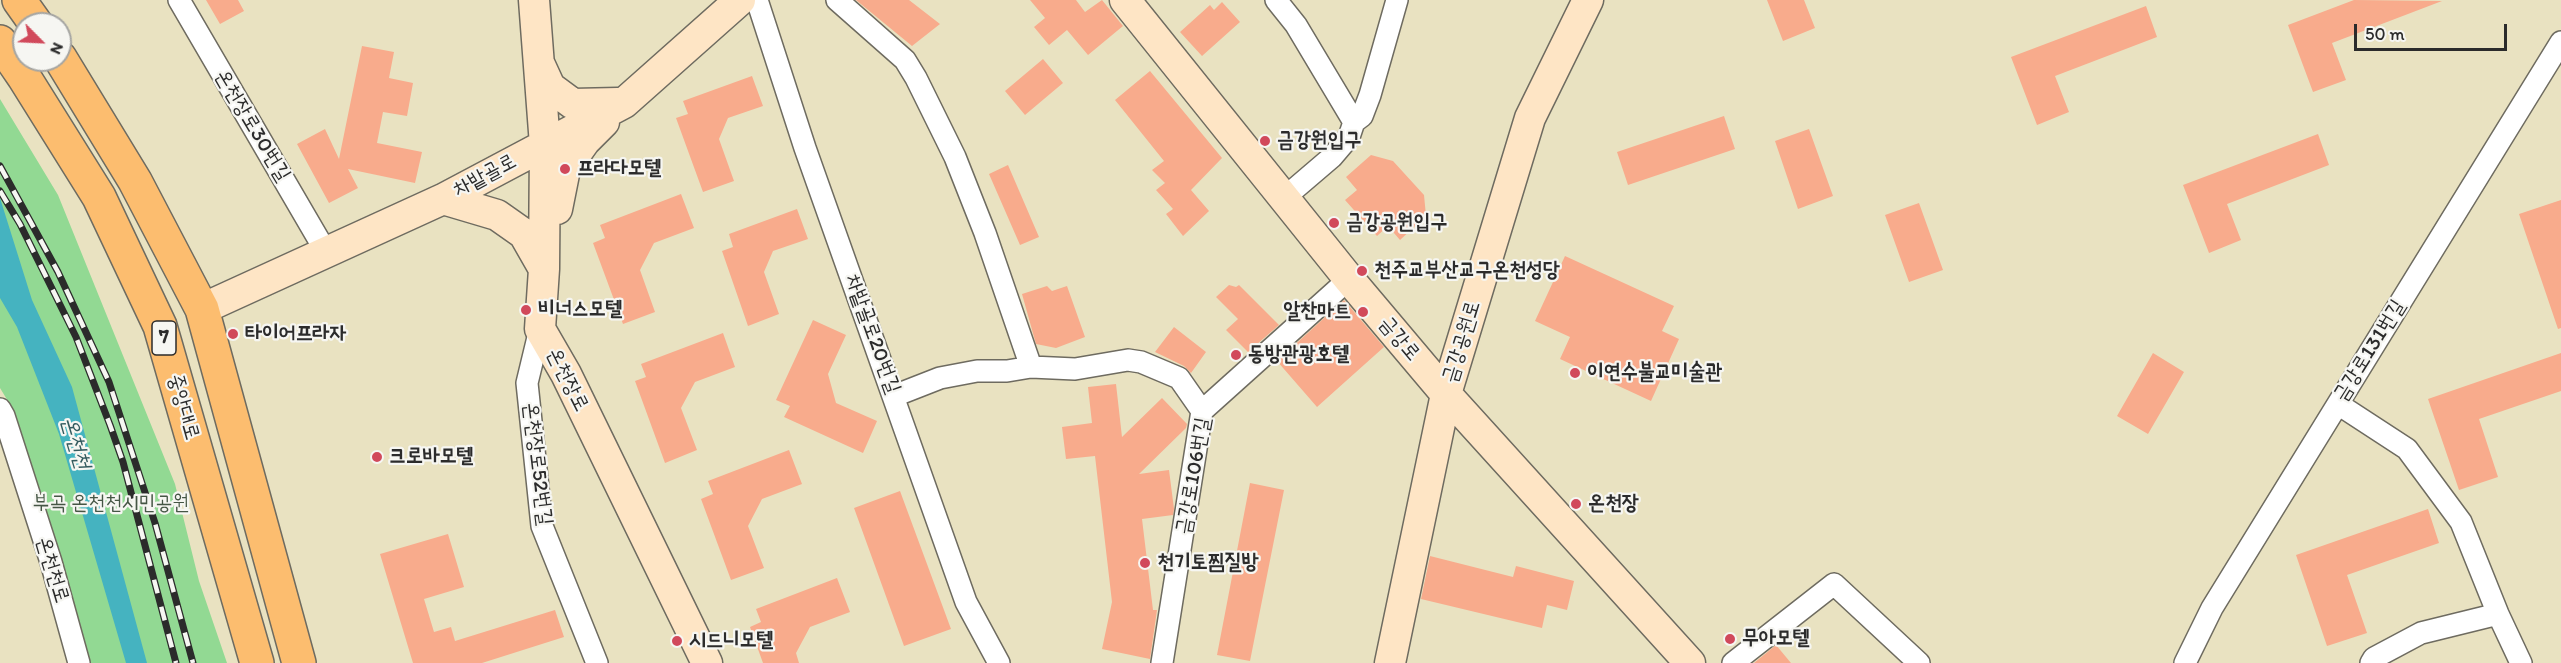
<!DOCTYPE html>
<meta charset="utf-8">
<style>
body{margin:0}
#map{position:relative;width:2561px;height:663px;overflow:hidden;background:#e9e2c1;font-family:Itim,sans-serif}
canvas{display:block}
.north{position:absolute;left:12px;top:12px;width:60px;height:60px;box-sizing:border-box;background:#f6f6f2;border:2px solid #a5a5a2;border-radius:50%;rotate:114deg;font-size:16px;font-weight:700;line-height:24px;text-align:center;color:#2b2b2b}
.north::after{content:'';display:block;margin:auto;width:21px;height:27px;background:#d1495b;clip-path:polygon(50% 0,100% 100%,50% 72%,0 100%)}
.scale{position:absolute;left:2354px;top:24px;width:153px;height:27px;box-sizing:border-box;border:3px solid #2b2b2b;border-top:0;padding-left:8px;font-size:18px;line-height:21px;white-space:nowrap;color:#2b2b2b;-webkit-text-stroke:4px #f6f6f2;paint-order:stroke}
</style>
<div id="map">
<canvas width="2561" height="663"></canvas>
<div class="north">N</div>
<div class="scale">50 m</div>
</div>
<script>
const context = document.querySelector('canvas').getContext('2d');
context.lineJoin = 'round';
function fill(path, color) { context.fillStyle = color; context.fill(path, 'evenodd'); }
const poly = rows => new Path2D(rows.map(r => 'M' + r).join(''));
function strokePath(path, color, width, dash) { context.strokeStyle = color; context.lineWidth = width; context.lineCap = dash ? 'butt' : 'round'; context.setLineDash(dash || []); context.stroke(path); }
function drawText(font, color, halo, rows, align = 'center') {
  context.font = font + ' Itim,"Poor Story",sans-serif'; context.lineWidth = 4.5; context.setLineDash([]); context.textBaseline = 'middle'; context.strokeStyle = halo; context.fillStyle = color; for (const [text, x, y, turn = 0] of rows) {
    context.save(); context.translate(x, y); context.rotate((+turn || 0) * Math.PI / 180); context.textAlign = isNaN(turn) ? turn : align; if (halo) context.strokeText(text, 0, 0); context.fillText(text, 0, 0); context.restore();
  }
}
fill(poly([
 [0,99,58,195,175,484,199,581,227,663,89,663,14,411,0,388]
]), '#92d993');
fill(poly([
 [0,198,32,300,72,387,147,663,126,663,59,434,17,327,0,298]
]), '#45b3c0');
fill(poly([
 [206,0,238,0,244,11,220,24],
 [856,0,909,0,940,24,912,46],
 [1030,0,1076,0,1085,12,1102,0,1123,26,1088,55,1067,30,1049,45,1034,27,1045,18],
 [1767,0,1804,0,1815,28,1783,41],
 [2354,0,2442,1,2332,43,2346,80,2313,92,2288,25],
 [1222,2,1240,22,1202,56,1180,32,1210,5,1214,10],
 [2146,6,2157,37,2055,76,2069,112,2037,125,2011,57],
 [362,46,394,52,389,78,413,83,407,116,383,112,377,143,422,152,415,183,348,169,358,188,329,203,297,144,325,129,339,159],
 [1043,59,1063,83,1025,115,1005,91],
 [1150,71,1222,158,1191,190,1209,211,1183,236,1166,214,1173,209,1156,190,1165,183,1152,170,1164,161,1115,100],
 [752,76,763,106,728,118,719,139,734,181,703,192,676,118,688,114,683,101],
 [1724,116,1735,149,1628,185,1617,152],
 [1809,129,1833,196,1798,209,1775,141],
 [2318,134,2329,165,2227,204,2241,240,2209,253,2183,185],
 [1371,155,1393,161,1424,195,1426,216,1400,240,1388,226,1377,236,1345,200,1357,190,1346,177],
 [1008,165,1039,237,1020,245,989,174],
 [681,194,694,228,654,243,640,270,655,312,623,324,593,243,605,238,600,225],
 [2561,200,2561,328,2558,329,2519,214],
 [1919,203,1943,270,1909,282,1885,215],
 [797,209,808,239,773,251,764,272,779,314,748,326,722,251,733,247,729,234],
 [1565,256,1674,306,1662,331,1679,339,1651,401,1560,359,1570,337,1535,321],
 [1229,285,1236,287,1239,285,1279,325,1248,352,1226,330,1238,319,1216,297],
 [1047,286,1052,291,1067,286,1085,337,1056,348,1036,344,1022,294],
 [1344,300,1384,347,1317,407,1277,361],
 [813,320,846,335,828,374,836,403,877,421,863,453,784,417,790,406,776,400],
 [1174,327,1206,352,1191,373,1184,366,1155,352],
 [723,333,735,367,695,382,681,408,697,450,665,463,635,381,646,377,641,364],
 [2153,353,2184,372,2148,434,2117,416],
 [2561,353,2561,391,2479,419,2498,477,2459,490,2428,399],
 [1116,384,1122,437,1162,398,1187,424,1186,428,1139,474,1169,470,1174,509,1173,515,1142,519,1153,610,1157,610,1150,659,1102,649,1112,602,1095,456,1066,459,1062,427,1092,423,1088,387],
 [789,450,802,484,762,499,748,526,764,568,731,580,701,499,713,494,708,481],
 [1250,483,1284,490,1250,661,1217,655],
 [900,491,951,629,904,646,854,508],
 [2428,509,2439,543,2347,575,2367,633,2327,646,2296,555],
 [448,534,464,587,424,599,434,632,451,627,455,641,555,610,564,637,482,663,413,663,380,554],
 [1430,556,1513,577,1516,566,1574,581,1567,610,1547,605,1542,628,1421,599],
 [837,578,850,612,810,627,796,653,799,663,763,663,750,627,761,622,756,609],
 [1776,645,1791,663,1754,663]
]), '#f8ab8c');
const street = poly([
 [179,0,326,252],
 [757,0,805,148,966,602,999,663],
 [837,0,905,60,916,78,955,157,985,233,1031,367,1075,369,1128,360,1141,362,1179,378,1202,411],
 [1276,0,1296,25,1354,122,1362,116,1370,95,1397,0],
 [1284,198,1332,157,1349,137,1354,122],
 [540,329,527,383,542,526,597,663],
 [894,396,940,378,977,371,1007,371,1031,367],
 [2338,404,2407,449,2461,522,2498,614,2521,663],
 [0,409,4,416,51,562,79,663],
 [1162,663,1202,411,1349,279],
 [1733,663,1834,584,1919,663],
 [2185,663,2212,608,2561,42],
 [2371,663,2374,658,2421,633,2498,614]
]);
const secondary = poly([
 [534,0,545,145,544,269,540,329,566,374,707,663],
 [1125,0,1349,279,1446,394,1690,663],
 [539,63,550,87,573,104,618,103],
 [443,199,497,215,524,234,544,269],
 [557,209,565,169,585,141,604,122],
 [202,309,443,199,624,103,740,0],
 [1390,663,1446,394,1530,118,1588,0]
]);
const primary = poly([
 [19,0,36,24],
 [0,42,24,77,99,197,160,326,257,663],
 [60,58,135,181,202,309,299,663]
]);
strokePath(street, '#6e6b60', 24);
strokePath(secondary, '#6e6b60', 33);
strokePath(primary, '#6e6b60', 36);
strokePath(street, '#fff', 21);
strokePath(secondary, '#fee5c5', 30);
strokePath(primary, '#fcbd6f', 33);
const rail = poly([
 [0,166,58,272,109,382,155,523,193,663],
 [0,191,20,224,76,337,110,425,123,462,176,663]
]);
strokePath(rail, '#2b2b2b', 7);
strokePath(rail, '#f6f6f2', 4.5, [14]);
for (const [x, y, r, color] of [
 [1265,141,6,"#d1495b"],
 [565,169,6,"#d1495b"],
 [1334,223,6,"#d1495b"],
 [1362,271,6,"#d1495b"],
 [526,310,6,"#d1495b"],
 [1363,312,6,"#d1495b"],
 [233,334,6,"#d1495b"],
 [1236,355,6,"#d1495b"],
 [1575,373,6,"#d1495b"],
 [377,457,6,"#d1495b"],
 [1576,504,6,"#d1495b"],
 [1145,563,6,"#d1495b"],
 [1730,639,6,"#d1495b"],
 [677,641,6,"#d1495b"]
]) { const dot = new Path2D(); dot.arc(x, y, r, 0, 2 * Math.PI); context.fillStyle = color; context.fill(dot); strokePath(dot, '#f6f6f2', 2); }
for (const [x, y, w] of [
 [164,338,24]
]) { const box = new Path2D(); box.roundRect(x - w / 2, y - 17, w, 34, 4.5); context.fillStyle = '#f6f6f2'; context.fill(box); strokePath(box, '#2b2b2b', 1.5); }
drawText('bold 20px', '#2b2b2b', null, [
 ["7",164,338]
]);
drawText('21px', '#2b2b2b', '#f6f6f2', [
 ["온천장로30번길",252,126,59],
 ["차밭골로",485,176,-28],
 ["차밭골로20번길",872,334,70],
 ["금강로",1399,339,50],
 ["금강공원로",1462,342,-73],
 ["금강로131번길",2370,351,-58],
 ["온천장로",567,380,63],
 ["중앙대로",183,407,74],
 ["온천장로52번길",537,464,83],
 ["금강로106번길",1194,476,-80],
 ["온천천로",52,570,73]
]);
drawText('bold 21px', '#2b2b2b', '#f6f6f2', [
 ["금강원입구",1277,141],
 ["프라다모텔",577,169],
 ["금강공원입구",1346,223],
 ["천주교부산교구온천성당",1374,271],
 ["비너스모텔",538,310],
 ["알찬마트",1351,312,"right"],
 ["타이어프라자",245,334],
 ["동방관광호텔",1248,355],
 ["이연수불교미술관",1587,373],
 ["크로바모텔",389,457],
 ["온천장",1588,504],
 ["천기토찜질방",1157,563],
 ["무아모텔",1742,639],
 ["시드니모텔",689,641]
], 'left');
drawText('21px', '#455645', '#f6f6f2', [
 ["부곡 온천천시민공원",111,504]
]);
drawText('italic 22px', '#345b5f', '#f6f6f2', [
 ["온천천",75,443,73]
]);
</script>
